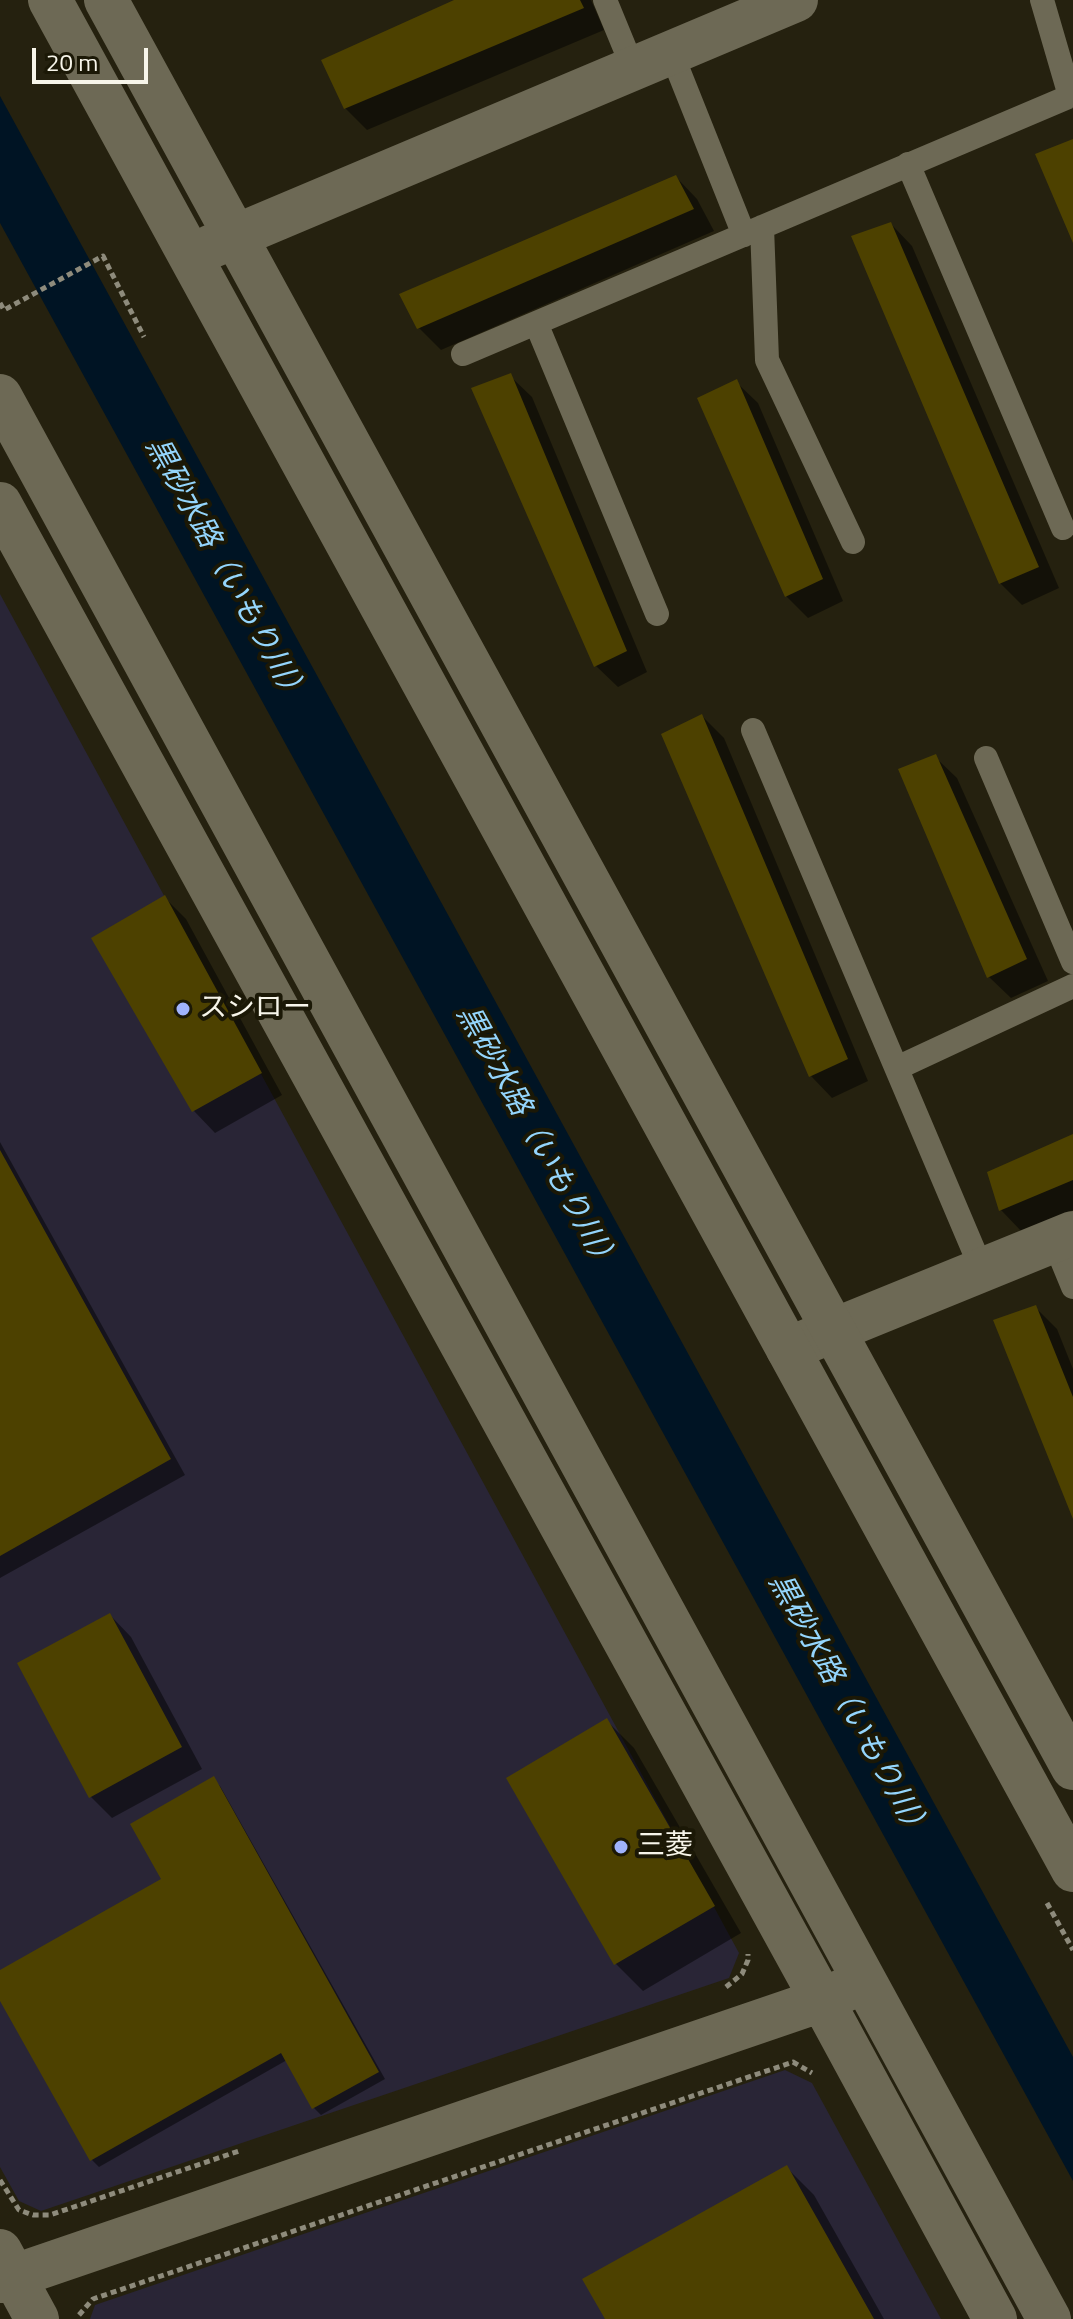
<!DOCTYPE html>
<meta charset="utf-8">
<style>
body{margin:0}
#map{position:relative;width:1073px;height:2319px;overflow:hidden;background:#25210f;font-family:"Titillium Web",sans-serif}
canvas{display:block}
.scale{position:absolute;left:32px;top:48px;width:116px;height:36px;box-sizing:border-box;border:4px solid #f7f5ea;border-top:0;padding-left:10px;font-size:24px;line-height:28px;white-space:nowrap;color:#f7f5ea;-webkit-text-stroke:6px #1b1806;paint-order:stroke}
</style>
<div id="map">
<canvas width="1073" height="2319"></canvas>
<div class="scale">20 m</div>
</div>
<script>
const context = document.querySelector('canvas').getContext('2d');
context.lineJoin = 'round';
function fill(path, color) { context.fillStyle = color; context.fill(path, 'evenodd'); }
const poly = rows => new Path2D(rows.map(r => 'M' + r).join(''));
function strokePath(path, color, width, dash) { context.strokeStyle = color; context.lineWidth = width; context.lineCap = dash ? 'butt' : 'round'; context.setLineDash(dash || []); context.stroke(path); }
function drawText(font, color, halo, rows, align = 'center') {
  context.font = font + ' "Titillium Web","Noto Sans JP",sans-serif'; context.lineWidth = 8; context.setLineDash([]); context.textBaseline = 'middle'; context.strokeStyle = halo; context.fillStyle = color; for (const [text, x, y, turn = 0] of rows) {
    context.save(); context.translate(x, y); context.rotate((+turn || 0) * Math.PI / 180); context.textAlign = isNaN(turn) ? turn : align; if (halo) context.strokeText(text, 0, 0); context.fillText(text, 0, 0); context.restore();
  }
}
fill(poly([
 [0,594,739,1953,729,1978,41,2211,19,2201,0,2167],
 [785,2070,812,2083,941,2319,90,2319,95,2305]
]), '#292536');
fill(poly([
 [0,96,1073,2057,1073,2181,0,223]
]), '#001424');
fill(poly([
 [459,0,591,0,604,30,367,130,345,108],
 [676,177,697,199,714,231,441,350,419,328],
 [891,224,912,246,1059,588,1022,605,1000,583],
 [510,376,532,397,647,672,618,687,596,666],
 [736,382,758,403,843,601,808,618,786,596],
 [702,716,724,738,868,1081,832,1098,811,1076,664,735],
 [935,757,957,778,1048,981,1011,998,989,977,900,770],
 [165,898,186,919,282,1095,215,1133,194,1111,94,939],
 [1073,1136,1073,1210,1022,1232,1001,1210,989,1173],
 [0,1142,185,1475,0,1578],
 [1035,1307,1057,1329,1073,1369,1073,1514],
 [110,1615,131,1637,202,1769,112,1818,90,1796],
 [607,1721,634,1748,741,1933,643,1991,616,1964],
 [213,1779,220,1786,385,2079,321,2115,314,2108,287,2060,99,2167,92,2160,0,1997,0,1973,164,1879],
 [787,2168,814,2195,884,2319,608,2319]
]), '#0007');
fill(poly([
 [454,0,580,0,584,8,344,109,321,60],
 [1073,139,1073,243,1035,154],
 [676,175,694,209,417,329,399,294],
 [891,222,1039,567,999,584,851,236],
 [511,373,627,651,594,667,471,388],
 [737,379,823,579,785,597,697,398],
 [702,714,848,1059,809,1077,661,734],
 [936,754,1027,959,987,978,898,769],
 [165,895,262,1073,192,1112,91,938],
 [1073,1134,1073,1180,999,1211,987,1172],
 [0,1150,171,1459,0,1556],
 [1036,1305,1073,1397,1073,1519,993,1320],
 [110,1613,182,1747,89,1798,17,1663],
 [607,1718,715,1906,614,1965,506,1778],
 [214,1776,379,2072,312,2109,281,2053,90,2161,0,2001,0,1970,161,1879,130,1824],
 [787,2165,874,2319,605,2319,582,2279]
]), '#4d4100');
strokePath(poly([
 [0,303,4,310,103,256,144,337],
 [1047,1903,1073,1950],
 [726,1987,742,1974,748,1960,748,1954],
 [0,2180,19,2210,33,2215,50,2215,239,2151],
 [79,2315,93,2299,793,2062,812,2073]
]), '#8e8b7c', 5, [6, 4]);
strokePath(poly([
 [605,0,633,68],
 [1042,0,1070,96],
 [671,52,744,235],
 [908,164,1063,528],
 [762,227,767,360,853,542],
 [536,323,657,614],
 [463,354,1073,95],
 [753,730,982,1270],
 [986,758,1073,962],
 [897,1068,1073,986],
 [1054,1241,1073,1287]
]), '#6d6955', 24);
strokePath(poly([
 [788,1349,1073,1233]
]), '#6d6955', 44);
strokePath(poly([
 [50,0,1073,1870],
 [106,0,1073,1768],
 [210,247,796,0],
 [0,396,1049,2319],
 [0,504,822,2000,995,2319],
 [0,2251,37,2319],
 [0,2281,822,2000,847,1989]
]), '#6d6955', 44);
for (const [x, y, r, color] of [
 [183,1009,8,"#a0b3fd"],
 [621,1847,8,"#a0b3fd"]
]) { const dot = new Path2D(); dot.arc(x, y, r, 0, 2 * Math.PI); context.fillStyle = color; context.fill(dot); strokePath(dot, '#1b1806', 3); }
drawText('28px', '#f7f5ea', '#1b1806', [
 ["スシロー",199,1009],
 ["三菱",637,1847]
], 'left');
drawText('italic 30px', '#94d5fc', '#1b1806', [
 ["黒砂水路（いもり川）",225,572,61],
 ["黒砂水路（いもり川）",536,1140,61],
 ["黒砂水路（いもり川）",848,1708,61]
]);
</script>
